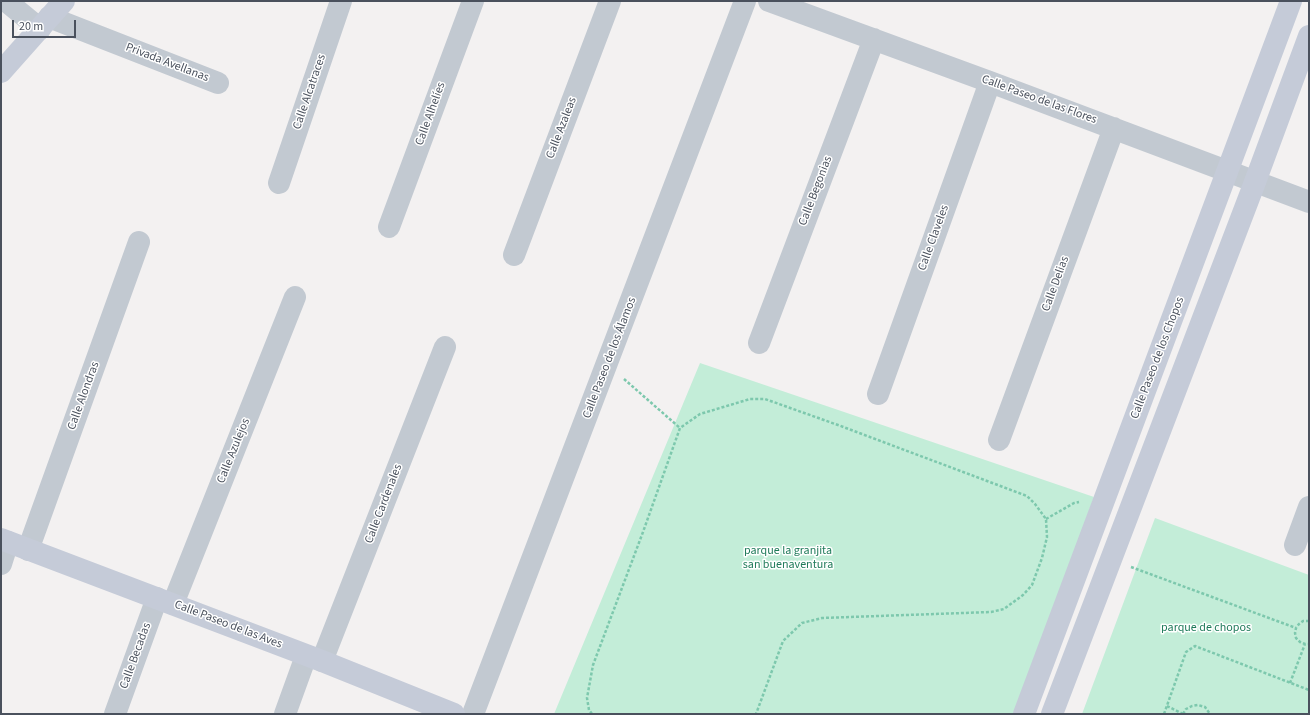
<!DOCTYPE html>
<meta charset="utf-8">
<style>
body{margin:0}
#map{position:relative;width:1310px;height:715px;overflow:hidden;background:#f3f1f1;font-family:"Source Sans 3",sans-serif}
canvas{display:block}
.frame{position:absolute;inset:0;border:2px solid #4a515d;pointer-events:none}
.scale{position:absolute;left:12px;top:20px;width:64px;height:18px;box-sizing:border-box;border:2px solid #4a515d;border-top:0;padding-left:5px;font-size:12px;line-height:14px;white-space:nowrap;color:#4a515d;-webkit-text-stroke:3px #fff;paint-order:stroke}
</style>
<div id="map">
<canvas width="1310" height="715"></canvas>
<div class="frame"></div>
<div class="scale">20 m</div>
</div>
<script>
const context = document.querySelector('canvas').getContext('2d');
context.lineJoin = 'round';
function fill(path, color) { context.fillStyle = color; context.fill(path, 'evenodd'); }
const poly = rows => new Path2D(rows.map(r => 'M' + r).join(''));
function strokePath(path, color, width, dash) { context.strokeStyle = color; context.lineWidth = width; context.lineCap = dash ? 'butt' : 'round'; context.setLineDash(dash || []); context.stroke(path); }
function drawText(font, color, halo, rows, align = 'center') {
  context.font = font + ' "Source Sans 3",sans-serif'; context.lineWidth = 3; context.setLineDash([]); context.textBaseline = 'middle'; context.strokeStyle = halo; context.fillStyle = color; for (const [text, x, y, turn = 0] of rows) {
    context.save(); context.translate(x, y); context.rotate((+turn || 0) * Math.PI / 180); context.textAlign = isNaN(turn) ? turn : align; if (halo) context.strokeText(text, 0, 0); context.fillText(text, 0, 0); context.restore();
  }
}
fill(poly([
 [700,363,1094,497,1015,714,554,714],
 [1155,518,1309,575,1309,714,1082,714]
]), '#c3edd8');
strokePath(poly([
 [624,379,680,428],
 [1046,519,1074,503,1079,502],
 [1131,567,1296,628],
 [1309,621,1303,621,1299,624,1296,628,1295,633,1296,638,1300,642,1305,644,1309,644],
 [1290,683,1305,644],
 [1167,706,1183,714],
 [592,714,589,710,587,698,593,665,643,532,680,428,700,414,750,399,765,399,838,425,1027,496,1035,504,1046,519,1047,537,1042,558,1032,585,1023,595,1004,609,991,612,822,618,802,623,783,641,756,714],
 [1164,714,1186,652,1195,646,1309,690],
 [1183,714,1186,709,1192,706,1198,705,1205,707,1210,714]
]), '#7dc8ad', 2.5, [3, 2]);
strokePath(poly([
 [6,1,40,29],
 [769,1,990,82,1309,202],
 [49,17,218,83],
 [279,183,341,1],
 [389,227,473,1],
 [514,255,610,1],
 [759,343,874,39],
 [878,394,990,82],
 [999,440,1114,128],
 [1295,545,1309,507],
 [28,550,139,242],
 [1,564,8,542],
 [173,604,295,297],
 [322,661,445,347],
 [115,714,157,598],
 [285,714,306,656],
 [473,714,745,1]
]), '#c2c9d1', 22);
strokePath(poly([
 [1,72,64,1],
 [1,539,322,661,454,714],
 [1024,714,1291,1],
 [1052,714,1255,182,1309,36]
]), '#c5cbd8', 22);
drawText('12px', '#4a515d', '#fff', [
 ["Privada Avellanas",167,63,21],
 ["Calle Alcatraces",310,92,-71],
 ["Calle Paseo de las Flores",1039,100,20],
 ["Calle Alhelíes",431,114,-70],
 ["Calle Azaleas",562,128,-69],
 ["Calle Begonias",816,191,-69],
 ["Calle Claveles",934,238,-70],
 ["Calle Delias",1056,284,-70],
 ["Calle Paseo de los Álamos",610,358,-69],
 ["Calle Paseo de los Chopos",1158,358,-69],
 ["Calle Alondras",84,396,-70],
 ["Calle Azulejos",234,451,-68],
 ["Calle Cardenales",384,504,-69],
 ["Calle Paseo de las Aves",228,625,21],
 ["Calle Becadas",136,656,-70]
]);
drawText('12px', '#1e7a59', '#fff', [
 ["parque la granjita",788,551],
 ["san buenaventura",788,565],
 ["parque de chopos",1206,628]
]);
</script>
